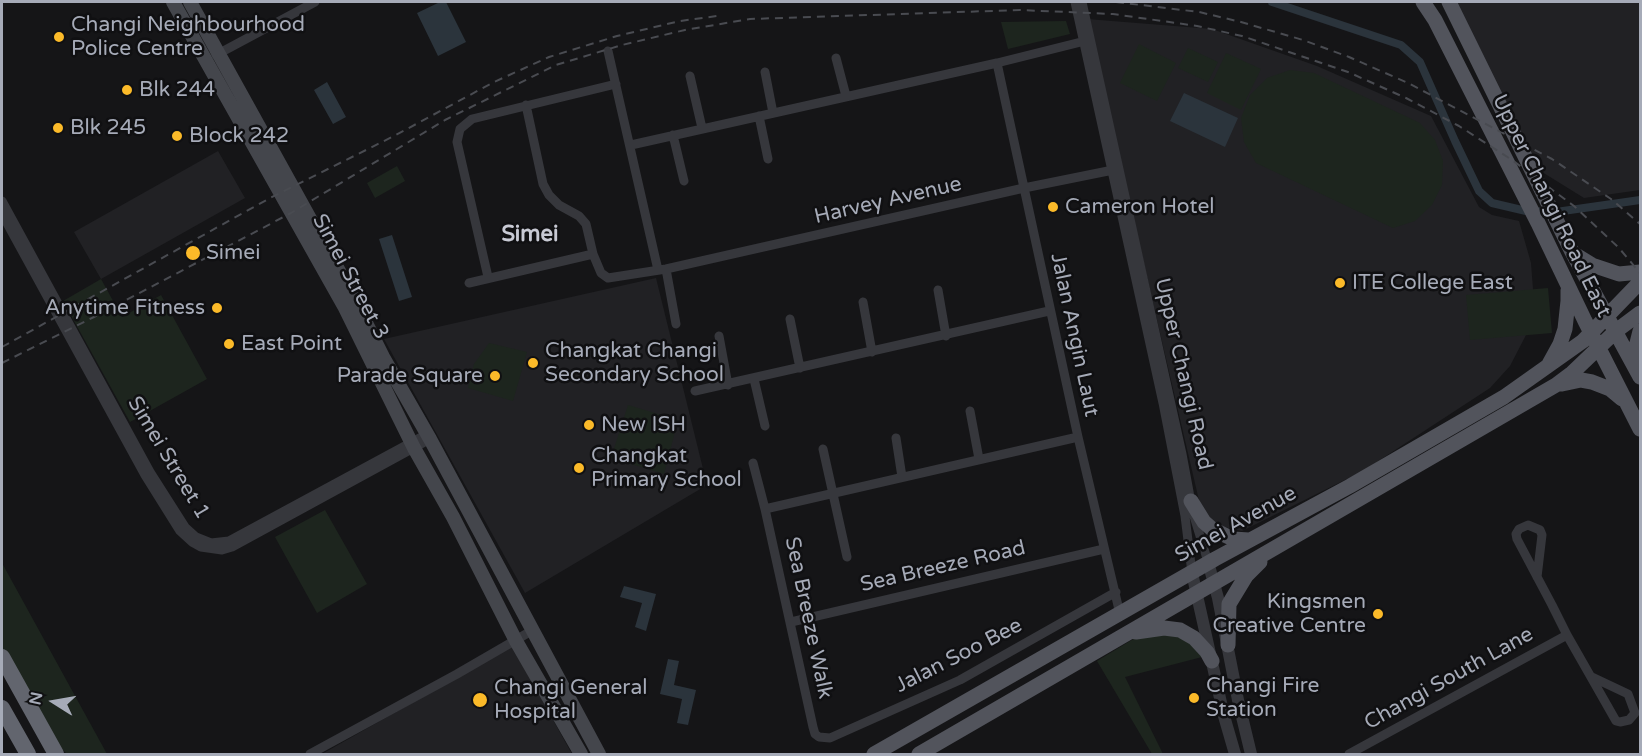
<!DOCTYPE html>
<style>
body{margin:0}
#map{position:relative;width:1642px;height:756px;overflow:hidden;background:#151517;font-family:"Varela Round",sans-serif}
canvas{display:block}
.frame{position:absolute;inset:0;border:3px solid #a6abb8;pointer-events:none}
.north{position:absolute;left:24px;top:672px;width:60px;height:60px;-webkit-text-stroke:4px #101012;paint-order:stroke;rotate:281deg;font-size:16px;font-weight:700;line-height:24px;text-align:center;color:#a6abb8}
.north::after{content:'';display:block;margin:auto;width:21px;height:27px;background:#a6abb8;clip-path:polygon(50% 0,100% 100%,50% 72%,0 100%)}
</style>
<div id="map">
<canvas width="1642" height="756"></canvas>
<div class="frame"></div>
<div class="north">N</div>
</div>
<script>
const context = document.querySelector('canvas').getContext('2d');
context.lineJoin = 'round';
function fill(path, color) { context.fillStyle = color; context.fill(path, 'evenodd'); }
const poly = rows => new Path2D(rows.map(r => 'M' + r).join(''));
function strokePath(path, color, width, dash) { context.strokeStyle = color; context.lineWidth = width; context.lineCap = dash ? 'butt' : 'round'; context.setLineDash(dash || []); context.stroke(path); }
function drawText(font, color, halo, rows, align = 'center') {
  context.font = font + ' "Varela Round",sans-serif'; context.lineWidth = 5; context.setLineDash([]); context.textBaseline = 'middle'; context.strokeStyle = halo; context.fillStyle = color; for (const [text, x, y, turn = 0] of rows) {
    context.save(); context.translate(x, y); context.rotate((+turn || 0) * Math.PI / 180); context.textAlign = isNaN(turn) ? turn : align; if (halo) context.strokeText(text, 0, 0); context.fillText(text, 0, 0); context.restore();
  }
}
fill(poly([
 [1444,2,1640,2,1640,190,1584,198,1534,167],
 [1087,19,1212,29,1317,66,1431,116,1479,207,1492,215,1519,221,1531,263,1534,302,1526,335,1510,366,1490,388,1363,471,1242,531,1224,527,1212,520,1201,509],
 [218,151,245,198,101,279,74,232],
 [656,278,707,485,525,593,384,339],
 [512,646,572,754,322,754]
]), '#212124');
fill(poly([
 [1066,21,1070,34,1008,49,1001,22],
 [1139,44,1176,63,1157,101,1120,83],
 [1188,48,1218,62,1208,82,1178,68],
 [1226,53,1261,69,1241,110,1207,93],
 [1290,70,1314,73,1420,123,1435,140,1443,161,1442,185,1432,205,1415,221,1393,228,1256,163,1244,142,1241,118,1250,95,1267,78],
 [397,166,405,181,375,198,367,183],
 [101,279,122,317,161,295,207,379,130,422,63,301],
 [1548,288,1552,333,1470,340,1466,295],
 [489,343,527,352,513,401,468,388,474,364],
 [628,405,678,420,664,474,611,458],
 [325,510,367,584,317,613,275,537],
 [2,563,107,754,67,754,56,743,2,655],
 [1163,634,1177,635,1189,643,1202,657,1125,677,1163,754,1152,754,1097,661,1135,638]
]), '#1d251e');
fill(poly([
 [440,2,446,2,466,42,438,56,417,13],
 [327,82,346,117,333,124,314,90],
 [1184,93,1238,118,1225,147,1170,121],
 [392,235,412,297,399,301,379,239],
 [624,586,656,594,646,631,635,627,642,603,620,597],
 [668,659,679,661,674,685,696,690,688,725,677,723,682,699,660,694]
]), '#2b343c');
strokePath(poly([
 [1272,2,1401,45,1420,62,1455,141,1479,191,1492,203,1526,211,1556,212,1640,200]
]), '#2b343c', 8);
strokePath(poly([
 [1075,2,1163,403,1185,516,1192,573],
 [1082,2,1182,454,1193,513,1208,562],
 [608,51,658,270],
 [216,55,315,2],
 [836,58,846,96],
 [997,63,1078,437,1120,614],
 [765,72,773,113],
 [690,76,702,128],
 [526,105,543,184,549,195,559,205,579,216,586,224,593,254,601,273,608,278,666,269,1024,188,1118,169],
 [759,116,768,159],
 [673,135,684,181],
 [631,145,997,63,1089,40],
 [2,201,150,472,185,527,196,537,211,543,229,541,427,434],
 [2,214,145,475,180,531,192,542,201,547,222,550,232,547,430,439],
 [666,269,676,324],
 [488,277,457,142,460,129,472,119,616,84],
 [469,283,593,254],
 [938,290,946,336],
 [863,302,872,352],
 [790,319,800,368],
 [719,336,728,385],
 [754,379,765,426],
 [695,391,1049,311],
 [970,411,979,459],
 [896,438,902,477],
 [823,449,847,557],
 [753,463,765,509,813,727,815,734,819,737,830,738,960,680,1116,592],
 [765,509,1078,437],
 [1537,577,1542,535,1540,530,1528,525,1519,529,1516,534,1517,539,1552,605,1567,635,1616,721,1620,722,1629,720,1635,713,1628,694,1592,677],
 [791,622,1104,549],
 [310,754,457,674,533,630],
 [1349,754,1567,635]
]), '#36373c', 9);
strokePath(poly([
 [1208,562,1218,598,1238,700,1251,754],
 [1192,573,1224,716,1235,754]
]), '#36373c', 12);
strokePath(poly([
 [173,2,344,306,414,448,453,517,516,641,581,754],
 [190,2,350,291,383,357,430,439,599,754]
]), '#44464c', 14);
strokePath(poly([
 [1423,2,1435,20,1538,223,1585,321,1640,429],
 [1449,2,1572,252,1640,377],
 [1574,254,1592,265,1619,274,1640,272],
 [1549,364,1560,344,1565,329,1568,301,1568,290],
 [1638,365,1636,347,1640,331],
 [1562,384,1581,380,1592,382,1610,389,1622,399],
 [1191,501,1204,522,1212,529,1233,539,1249,540],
 [1136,632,1164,628,1180,630,1194,638,1207,652,1212,661],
 [1228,645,1229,604,1246,576,1260,562],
 [874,754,1215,559,1350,486,1504,397,1583,341,1640,282],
 [919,754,1556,385,1572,373,1616,331,1640,313]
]), '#52545c', 15);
strokePath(poly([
 [2,657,56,754],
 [2,708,28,754]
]), '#62656e', 16);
strokePath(poly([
 [1116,2,1199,12,1241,22,1303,40,1349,57,1408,83,1552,159,1611,199,1640,224],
 [2,347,270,198,394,136,494,82,549,57,617,36,680,21,717,16],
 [2,363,94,317,291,213,445,120,556,65,622,45,685,30,750,19,1020,10,1113,14,1197,26,1242,36,1348,72,1406,98,1459,126,1512,160,1574,206,1619,248,1640,273]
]), '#494b51', 2, [8, 6]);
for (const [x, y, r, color] of [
 [59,37,6,"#fbba29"],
 [127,90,6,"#fbba29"],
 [58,128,6,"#fbba29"],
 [177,136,6,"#fbba29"],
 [1053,207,6,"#fbba29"],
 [193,253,8,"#fbba29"],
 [1340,283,6,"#fbba29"],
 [217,308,6,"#fbba29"],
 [229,344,6,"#fbba29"],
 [533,363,6,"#fbba29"],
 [495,376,6,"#fbba29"],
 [589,425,6,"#fbba29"],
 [579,468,6,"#fbba29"],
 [1378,614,6,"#fbba29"],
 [1194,698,6,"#fbba29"],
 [480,700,8,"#fbba29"]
]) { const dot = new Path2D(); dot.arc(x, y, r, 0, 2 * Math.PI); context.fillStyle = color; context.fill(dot); strokePath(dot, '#101012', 2); }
drawText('21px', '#a6abb8', '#101012', [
 ["Changi Neighbourhood",71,25],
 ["Police Centre",71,49],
 ["Blk 244",139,90],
 ["Blk 245",70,128],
 ["Block 242",189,136],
 ["Cameron Hotel",1065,207],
 ["Simei",206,253],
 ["ITE College East",1352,283],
 ["Anytime Fitness",205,308,"right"],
 ["East Point",241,344],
 ["Changkat Changi",545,351],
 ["Secondary School",545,375],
 ["Parade Square",483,376,"right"],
 ["New ISH",601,425],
 ["Changkat",591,456],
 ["Primary School",591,480],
 ["Kingsmen",1366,602,"right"],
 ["Creative Centre",1366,626,"right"],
 ["Changi Fire",1206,686],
 ["Station",1206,710],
 ["Changi General",494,688],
 ["Hospital",494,712]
], 'left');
drawText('21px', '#a6abb8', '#101012', [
 ["Harvey Avenue",888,201,-13],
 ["Upper Changi Road East",1551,206,64],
 ["Simei Street 3",350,277,62],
 ["Jalan Angin Laut",1074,335,78],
 ["Upper Changi Road",1183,374,77],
 ["Simei Street 1",168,458,59],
 ["Simei Avenue",1236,525,-29],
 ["Sea Breeze Road",943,567,-13],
 ["Sea Breeze Walk",808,618,78],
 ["Jalan Soo Bee",959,656,-27],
 ["Changi South Lane",1449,679,-29]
]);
drawText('bold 22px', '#c8cad4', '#101012', [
 ["Simei",530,235]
]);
</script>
